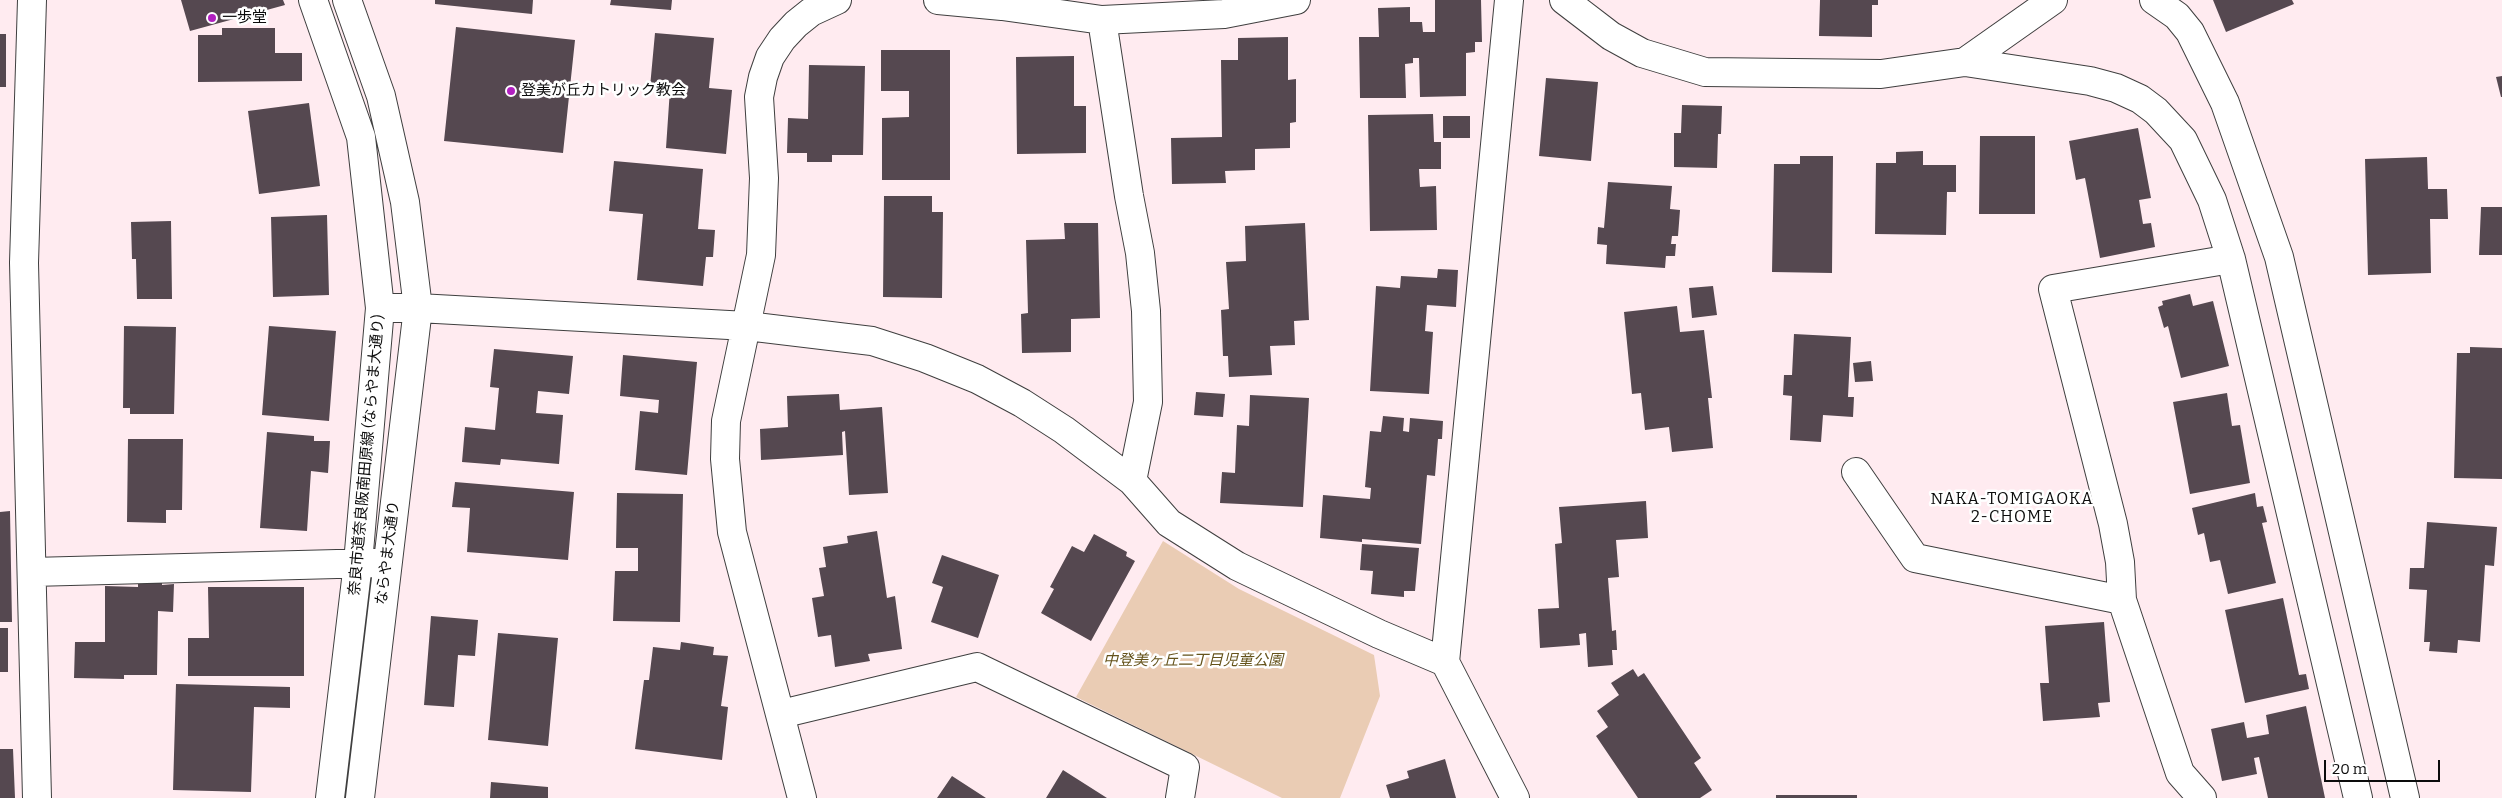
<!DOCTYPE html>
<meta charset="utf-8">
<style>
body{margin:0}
#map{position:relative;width:2502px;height:798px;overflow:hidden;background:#ffebf0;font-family:Bitter,serif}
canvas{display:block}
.scale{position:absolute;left:2324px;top:760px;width:116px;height:22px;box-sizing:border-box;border:2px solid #0c0c0c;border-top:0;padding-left:6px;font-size:15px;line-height:18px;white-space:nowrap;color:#0c0c0c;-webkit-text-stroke:4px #fff;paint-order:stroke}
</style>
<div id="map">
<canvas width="2502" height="798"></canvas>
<div class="scale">20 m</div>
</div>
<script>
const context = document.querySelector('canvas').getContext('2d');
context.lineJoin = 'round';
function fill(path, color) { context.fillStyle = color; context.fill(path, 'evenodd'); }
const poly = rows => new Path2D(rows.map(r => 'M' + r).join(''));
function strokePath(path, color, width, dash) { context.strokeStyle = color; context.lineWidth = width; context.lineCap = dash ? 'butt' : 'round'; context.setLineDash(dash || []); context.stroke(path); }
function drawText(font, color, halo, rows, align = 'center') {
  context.font = font + ' Bitter,"Noto Sans JP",serif'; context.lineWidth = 5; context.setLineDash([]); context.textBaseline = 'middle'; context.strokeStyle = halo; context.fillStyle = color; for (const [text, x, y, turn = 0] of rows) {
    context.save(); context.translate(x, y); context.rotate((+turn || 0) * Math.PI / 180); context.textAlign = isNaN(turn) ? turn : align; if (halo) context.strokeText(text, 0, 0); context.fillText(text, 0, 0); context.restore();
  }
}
fill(poly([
 [1163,541,1239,589,1374,655,1380,696,1340,798,1282,798,1076,697]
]), '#eaccb4');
fill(poly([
 [181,0,283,0,285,5,190,31],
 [435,0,533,0,532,14,435,4],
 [611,0,672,0,671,10,610,5],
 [1435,0,1481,0,1482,42,1475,42,1475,52,1466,53,1466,96,1420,97,1419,58,1413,58,1413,63,1405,64,1406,98,1360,98,1359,37,1379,37,1378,8,1410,7,1410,22,1422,22,1423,32,1435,32],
 [1820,0,1878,0,1878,5,1872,5,1872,37,1819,36],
 [2213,0,2292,0,2294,4,2226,32],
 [456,27,575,40,563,153,444,141],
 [222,28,275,28,275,53,302,53,302,81,198,82,198,35,222,35],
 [655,33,714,38,709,88,732,90,726,154,666,148,670,89,650,87],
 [0,34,6,34,6,87,0,87],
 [1288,37,1288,80,1296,79,1296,122,1290,123,1290,148,1255,149,1255,170,1225,171,1226,183,1172,184,1171,138,1222,137,1221,60,1238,60,1238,38],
 [881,50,950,50,950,180,882,180,882,118,909,117,909,91,881,91],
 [1074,56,1074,106,1086,106,1086,153,1017,154,1016,57],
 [809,65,865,66,863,155,832,155,832,162,807,162,807,153,787,153,788,118,808,119],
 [2502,76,2502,97,2501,97,2496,77],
 [1546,78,1598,82,1591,161,1539,156],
 [309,103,320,186,259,194,248,111],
 [1682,105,1722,106,1721,134,1718,134,1717,168,1674,167,1674,133,1681,133],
 [1433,114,1434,142,1441,142,1441,169,1419,169,1420,187,1436,186,1437,230,1370,231,1368,115],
 [1443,116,1470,116,1470,138,1443,138],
 [2138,128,2151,198,2139,200,2143,224,2151,223,2155,247,2100,258,2085,178,2076,180,2069,141],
 [1980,136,2035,136,2035,214,1979,214],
 [1923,151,1923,165,1956,165,1956,192,1947,192,1946,235,1875,234,1876,163,1896,163,1896,152],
 [1800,156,1833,156,1832,273,1772,272,1774,164,1800,164],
 [2427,157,2428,189,2447,189,2448,219,2430,219,2431,273,2368,275,2365,159],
 [614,161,703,169,698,229,715,230,713,257,706,257,703,286,637,280,643,214,609,211],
 [1608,182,1672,186,1670,209,1680,210,1678,236,1672,236,1671,244,1676,244,1675,256,1666,256,1665,268,1606,264,1607,245,1597,244,1598,227,1604,228],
 [884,196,932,196,932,212,943,212,942,298,883,297],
 [2481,207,2502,207,2502,255,2479,255],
 [327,215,329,295,273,297,271,217],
 [171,221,172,299,137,299,136,259,132,259,131,222],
 [1064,223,1098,223,1100,318,1071,319,1071,352,1022,353,1021,314,1028,313,1026,240,1065,239],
 [1305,223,1309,320,1294,321,1295,345,1270,346,1272,375,1229,377,1228,356,1223,356,1221,310,1229,309,1226,262,1246,261,1245,226],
 [1438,269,1458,270,1456,307,1427,305,1425,331,1433,332,1429,394,1370,391,1376,286,1400,288,1401,276,1437,278],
 [1713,286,1717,315,1692,318,1689,288],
 [2190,294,2193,306,2213,301,2229,366,2181,378,2168,326,2164,328,2158,307,2163,305,2162,301],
 [1677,306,1680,332,1704,330,1712,398,1708,398,1713,448,1672,452,1669,427,1645,430,1641,393,1632,394,1624,312],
 [124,326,176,327,174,414,130,414,130,408,123,408],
 [269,326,336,331,329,421,262,415],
 [1794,334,1851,337,1848,397,1854,397,1853,417,1823,415,1821,442,1790,440,1792,396,1783,395,1784,375,1792,375],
 [2470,347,2502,348,2502,479,2454,478,2457,353,2470,353],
 [494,349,573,356,569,394,538,391,536,413,563,415,559,464,501,459,500,465,462,462,465,427,495,430,499,388,490,387],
 [623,355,697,362,687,475,635,470,640,411,658,413,659,400,620,396],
 [1871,361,1873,381,1855,382,1853,363],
 [1196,392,1225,394,1223,417,1194,415],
 [2227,393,2232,426,2240,425,2250,483,2190,494,2173,402],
 [839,394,840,410,882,407,888,493,849,495,845,431,842,432,843,455,761,460,760,429,788,427,787,396],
 [1250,395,1309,398,1303,507,1220,503,1222,472,1235,473,1237,425,1249,426],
 [1383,416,1404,418,1403,431,1409,432,1410,418,1443,421,1442,439,1438,439,1435,476,1427,475,1421,544,1362,539,1362,542,1320,538,1323,495,1370,499,1371,488,1365,487,1370,431,1381,432],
 [267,432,314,436,314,441,330,441,328,473,311,471,307,531,260,528],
 [128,439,183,439,182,510,166,510,166,523,127,522],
 [455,482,574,492,568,560,467,552,470,508,452,507],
 [617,493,683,494,680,622,613,621,615,571,638,571,638,548,616,548],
 [2255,493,2257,507,2263,506,2267,522,2262,523,2276,583,2228,594,2220,560,2210,562,2204,533,2198,535,2192,508],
 [1646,501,1648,538,1616,540,1619,577,1608,578,1612,631,1616,630,1617,650,1612,650,1613,665,1588,667,1586,633,1579,634,1580,645,1540,648,1538,609,1559,608,1555,544,1562,543,1559,507],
 [10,511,12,622,0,622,0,512],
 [2427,522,2497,527,2494,566,2485,565,2480,642,2458,640,2457,653,2429,651,2430,642,2424,642,2427,590,2409,589,2410,568,2424,568],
 [877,531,887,598,895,596,902,649,868,654,870,661,835,667,831,635,818,637,812,598,824,596,819,568,826,567,823,547,848,543,847,536],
 [1094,534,1127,552,1126,556,1135,561,1091,641,1041,613,1054,589,1050,587,1072,546,1084,552],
 [1362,544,1419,548,1415,591,1404,591,1404,597,1371,594,1373,571,1360,570],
 [942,555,999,575,978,638,931,622,943,587,932,583],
 [138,580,162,581,162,585,174,584,173,612,158,611,157,675,124,675,124,679,74,678,75,642,105,642,105,586,138,587],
 [208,587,304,587,304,676,188,676,188,638,209,638],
 [2283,598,2299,675,2306,674,2309,689,2245,703,2225,610],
 [431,616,478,620,475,656,458,655,454,707,424,705],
 [2104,622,2110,702,2098,703,2100,717,2043,721,2040,683,2049,683,2045,626],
 [0,628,8,628,8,672,0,672],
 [498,633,558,638,548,746,488,740],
 [681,642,714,647,713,655,728,656,721,706,728,707,722,760,635,749,644,680,649,680,653,647,680,650],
 [1633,669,1638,677,1644,673,1701,758,1694,763,1712,790,1700,798,1638,798,1596,736,1608,727,1597,711,1619,695,1611,683],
 [176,684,290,687,290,708,254,707,251,792,173,790],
 [2306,706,2325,798,2268,798,2259,757,2254,758,2257,774,2222,781,2211,729,2244,722,2247,738,2269,734,2266,715],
 [0,749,13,749,15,798,0,798],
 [1445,759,1456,798,1390,798,1386,785,1409,778,1407,771],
 [1063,770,1107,798,1046,798],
 [952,776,986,798,937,798],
 [491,782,548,787,548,798,490,798],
 [1776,795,1857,795,1857,798,1776,798]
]), '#554850');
const minor = poly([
 [32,0,24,263,37,798],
 [313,0,361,137,380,308,358,563,330,798],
 [347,0,381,96,405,202,418,308,360,798],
 [938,0,1002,6,1102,20,1224,14,1296,0],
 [1509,0,1445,662,1515,798],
 [1564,0,1611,36,1642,53,1705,72,1881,74,1965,62,2053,0],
 [2154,0,2177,16,2190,32,2225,103,2279,257,2405,798],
 [1102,20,1129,196,1140,253,1146,311,1148,402,1132,481],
 [1965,62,2090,81,2116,88,2140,99,2156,111,2183,140,2212,200,2231,259,2358,798],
 [380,308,418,308,747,326,872,341,925,358,977,379,1022,403,1064,430,1132,481,1169,523,1237,566,1379,634,1445,662],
 [1856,472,1915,558,2122,600],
 [32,572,375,563],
 [781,714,977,667,1185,767,1180,798],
 [802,798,732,532,725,459,726,421,761,255,764,178,759,97,763,77,770,57,782,39,796,24,811,12,837,0],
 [2202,798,2180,773,2122,600,2120,562,2113,524,2053,289,2231,259]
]);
strokePath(minor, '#3f3f3f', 30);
strokePath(minor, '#fff', 28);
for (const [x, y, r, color] of [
 [212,18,5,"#b120c0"],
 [511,91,5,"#b120c0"]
]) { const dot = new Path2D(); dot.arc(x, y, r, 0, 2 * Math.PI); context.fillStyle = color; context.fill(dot); strokePath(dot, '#fff', 2); }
drawText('15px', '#0c0c0c', '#fff', [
 ["一歩堂",222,18],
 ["登美が丘カトリック教会",521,91]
], 'left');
drawText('15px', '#0c0c0c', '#fff', [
 ["奈良市道奈良阪南田原線 (ならやま大通り)",367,455,-85],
 ["ならやま大通り",388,553,-83]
]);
drawText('italic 15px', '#65531b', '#fff', [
 ["中登美ヶ丘二丁目児童公園",1193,661]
]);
context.letterSpacing = '1px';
drawText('16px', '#0c0c0c', '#fff', [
 ["NAKA-TOMIGAOKA",2012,500],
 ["2-CHOME",2012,518]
]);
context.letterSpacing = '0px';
</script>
